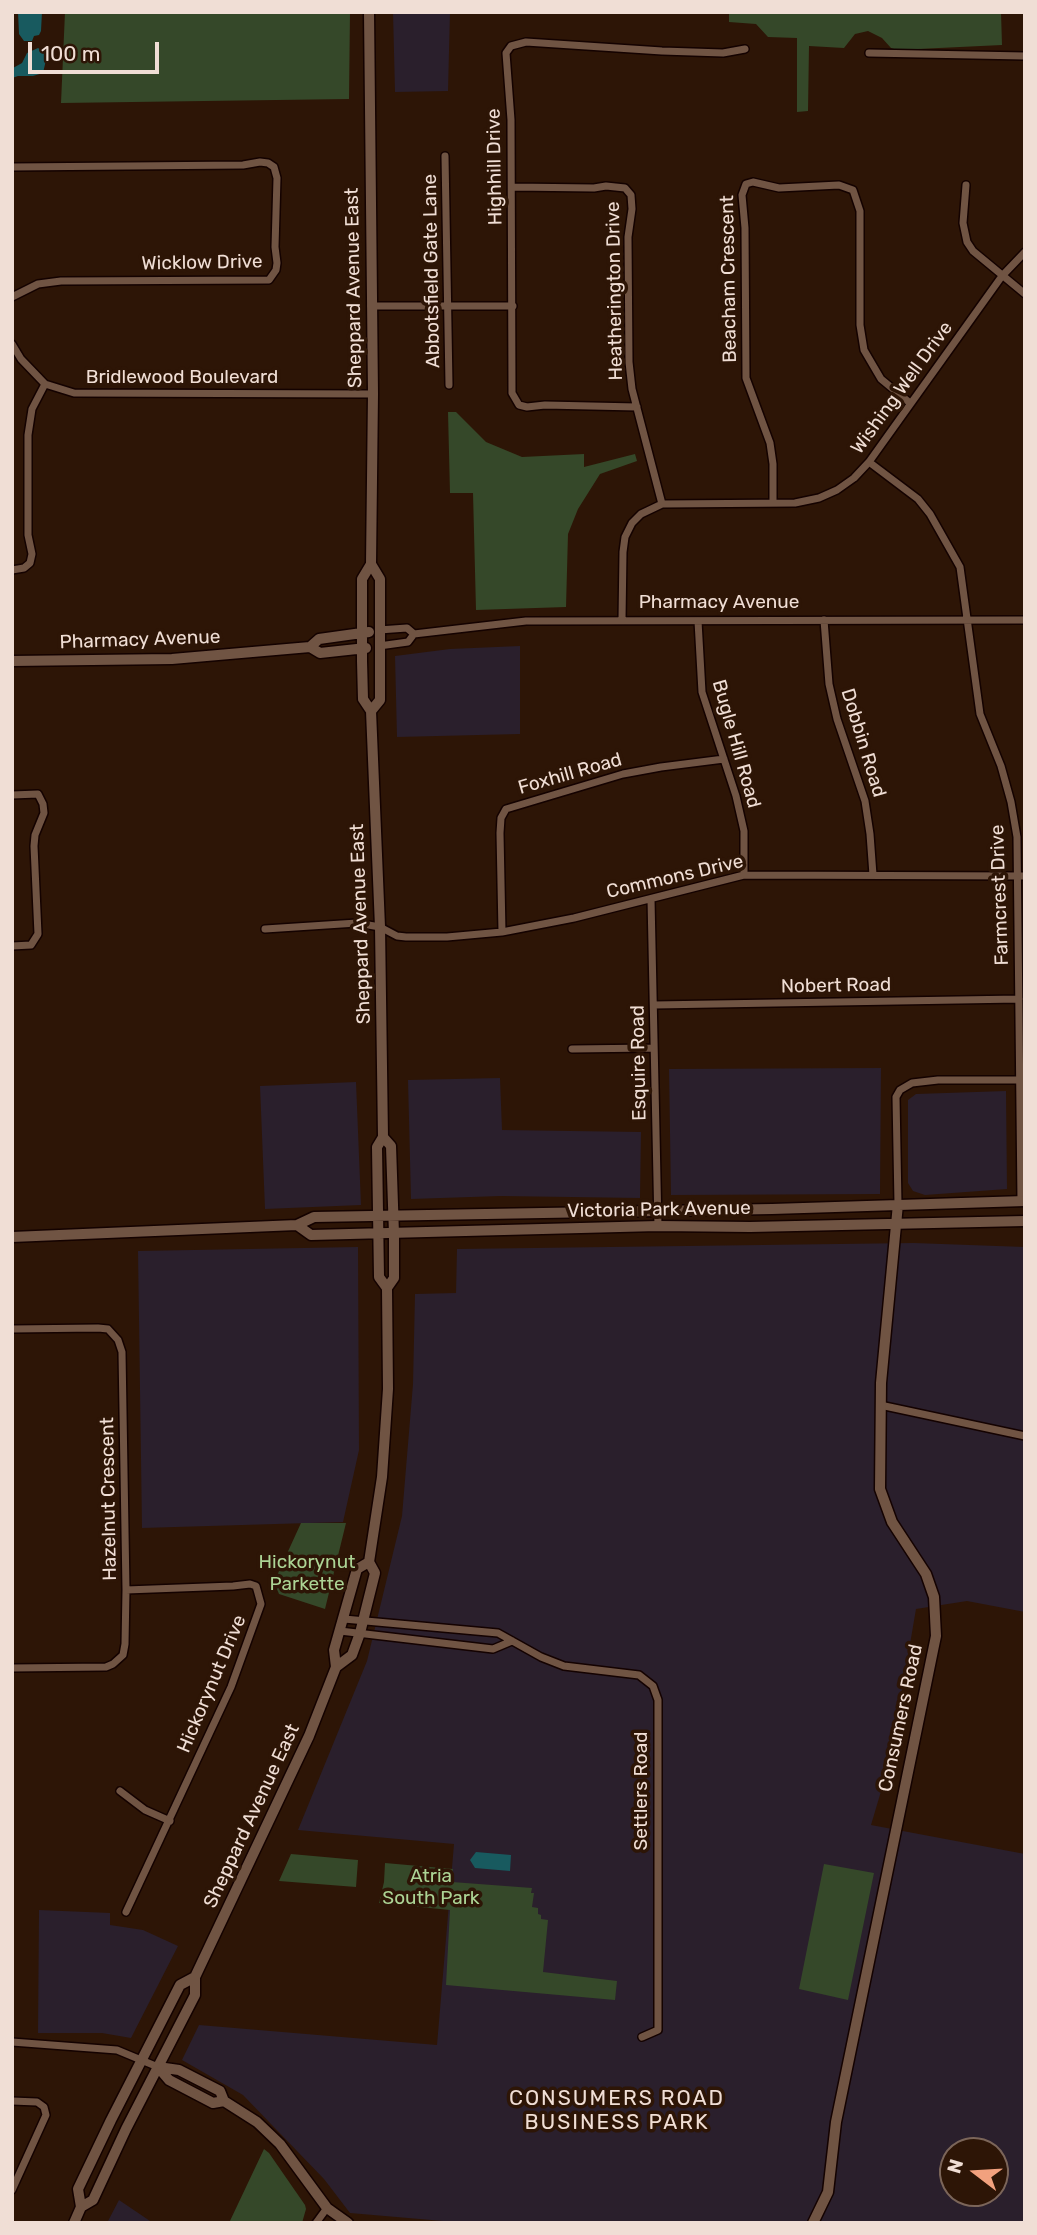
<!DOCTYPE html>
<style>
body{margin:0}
#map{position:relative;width:1037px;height:2235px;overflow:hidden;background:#2d1506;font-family:Rubik,sans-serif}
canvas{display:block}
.frame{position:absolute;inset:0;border:14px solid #f0ded5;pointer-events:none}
.north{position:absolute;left:939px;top:2137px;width:70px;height:70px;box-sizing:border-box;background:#2d1506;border:2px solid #7b6559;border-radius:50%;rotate:287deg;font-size:19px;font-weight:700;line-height:28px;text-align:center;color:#f0ded5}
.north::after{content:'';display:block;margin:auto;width:24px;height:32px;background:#f2a17e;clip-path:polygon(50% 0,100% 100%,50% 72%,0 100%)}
.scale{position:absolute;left:28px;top:42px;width:131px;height:32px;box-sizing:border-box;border:4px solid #f0ded5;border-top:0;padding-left:9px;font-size:21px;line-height:24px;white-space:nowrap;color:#f0ded5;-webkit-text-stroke:5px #2d1506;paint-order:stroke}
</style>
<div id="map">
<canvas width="1037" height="2235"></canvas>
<div class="frame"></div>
<div class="north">N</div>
<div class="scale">100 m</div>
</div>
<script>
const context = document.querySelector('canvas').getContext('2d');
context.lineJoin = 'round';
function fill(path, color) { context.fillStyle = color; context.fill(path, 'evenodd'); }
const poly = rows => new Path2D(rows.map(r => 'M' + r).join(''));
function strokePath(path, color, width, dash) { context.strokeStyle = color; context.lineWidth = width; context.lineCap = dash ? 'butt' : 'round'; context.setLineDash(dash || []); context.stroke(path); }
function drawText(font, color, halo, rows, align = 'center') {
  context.font = font + ' Rubik,sans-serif'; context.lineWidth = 7; context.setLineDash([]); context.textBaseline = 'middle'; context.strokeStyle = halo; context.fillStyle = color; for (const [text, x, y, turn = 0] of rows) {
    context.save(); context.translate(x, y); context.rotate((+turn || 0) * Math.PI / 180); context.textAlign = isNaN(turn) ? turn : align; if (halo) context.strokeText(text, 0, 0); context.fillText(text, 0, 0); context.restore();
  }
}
fill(poly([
 [393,12,450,12,448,91,395,92],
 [520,646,520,734,397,737,395,656,450,649],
 [881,1068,880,1194,671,1195,669,1069],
 [500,1078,502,1130,641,1132,640,1198,501,1196,411,1199,408,1080],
 [356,1082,361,1205,265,1209,260,1086],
 [1006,1091,1007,1189,925,1195,913,1191,908,1183,908,1100,916,1094],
 [914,1243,1025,1247,1025,1612,967,1601,916,1609,890,1761,871,1825,1025,1854,1025,2223,466,2223,350,2213,324,2179,243,2095,182,2060,199,2025,437,2045,454,1844,298,1830,367,1661,402,1516,413,1384,415,1294,456,1293,457,1249],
 [953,2151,995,2151,995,2193,953,2193],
 [358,1247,359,1450,343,1522,142,1528,138,1251],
 [39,1910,110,1913,110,1925,143,1930,178,1946,131,2038,102,2033,38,2033],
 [119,2200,153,2223,107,2223]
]), '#2a1f2c');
fill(poly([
 [65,12,350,12,349,99,61,103],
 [729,12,1001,12,1002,45,897,50,891,48,882,38,868,31,855,34,844,48,809,46,808,111,797,112,797,38,768,37,756,24,729,22],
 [448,412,456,412,486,442,522,457,584,454,584,467,635,454,637,461,600,474,578,509,568,534,566,607,476,610,473,493,450,493],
 [301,1523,346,1523,325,1609,279,1594,274,1582],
 [291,1854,358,1860,356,1887,279,1881],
 [385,1863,453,1869,452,1882,532,1888,531,1893,534,1893,532,1907,538,1908,538,1914,541,1915,541,1919,548,1920,543,1972,617,1981,615,2000,446,1985,450,1910,379,1903,384,1882],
 [824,1864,874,1873,848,2000,799,1989],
 [264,2149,269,2153,305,2205,306,2209,302,2223,229,2223]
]), '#354829');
fill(poly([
 [18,12,42,12,41,31,39,35,34,36,32,41,24,41,19,34],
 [38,48,43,51,46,60,43,73,33,76,18,76,12,78,13,68,22,63,27,53],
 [476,1852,511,1855,510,1871,475,1868,470,1860]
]), '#185a5f');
const street = poly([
 [869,53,1025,56],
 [445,156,449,385],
 [12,167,243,165,260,162,268,163,274,167,277,178,275,247,277,263,276,270,269,280,61,281,38,284,12,297],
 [966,185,963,223,967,242,973,251,1025,294],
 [512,187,594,188,606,186,625,188,631,195,632,209,628,237,629,362,632,389,662,504],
 [371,306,513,306],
 [12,344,21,359,45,384,74,393,373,394],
 [637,407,545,405,527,407,519,405,512,393,511,120,506,53,511,46,526,42,662,51,723,53,745,49],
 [869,462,918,499,930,514,960,567,980,714,1001,766,1011,802,1017,837,1021,1201],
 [773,503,773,464,770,443,746,378,745,228,742,195,746,184,753,182,779,188,839,185,853,190,860,211,860,325,864,350,881,379,910,403],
 [12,570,24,568,30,563,32,554,28,535,28,435,32,409,45,384],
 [622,620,623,552,625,537,632,523,641,514,662,504,795,503,819,498,837,490,854,478,869,462,1002,276,1025,252],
 [824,620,829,684,837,719,865,801,870,834,873,875],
 [698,621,702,692,736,796,744,831,744,875],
 [379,630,407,628,414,634],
 [379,646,408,642,414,634,526,621,1025,620],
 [12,795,38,794,43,804,44,813,35,835,34,846,38,934,31,945,12,946],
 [651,899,658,1226],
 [265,929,357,923,380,927,397,936,406,937,447,937,502,932,574,918,744,875,1025,876],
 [502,932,500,833,501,818,506,809,623,774,661,767,724,759],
 [654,1005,1019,999],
 [572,1049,653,1048],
 [898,1204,896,1097,900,1090,912,1083,938,1080,1024,1080],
 [12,1329,98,1328,108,1329,118,1340,122,1352,126,1590,125,1644,123,1655,113,1664,106,1667,12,1668],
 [880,1405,1025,1436],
 [344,1619,498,1633,541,1657,564,1666,639,1675,653,1686,658,1700,658,2030,642,2037],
 [340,1631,493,1649,512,1641],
 [120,1791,145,1810,170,1821],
 [126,1912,231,1687,261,1604,256,1586,250,1584,233,1586,126,1590],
 [12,2042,117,2050,158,2067],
 [12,2101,37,2102,44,2107,46,2115,12,2190],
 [316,2223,327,2208]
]);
const secondary = poly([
 [369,12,373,394,371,564,380,579,380,700,371,711],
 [310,647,319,639,369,632],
 [12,661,172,659,310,647,320,653,366,648],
 [383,1137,391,1146,394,1234,394,1278,387,1288],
 [297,1225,311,1235,658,1226,750,1227,1025,1221],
 [12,1237,297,1225,314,1217,772,1209,1025,1201],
 [336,1667,352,1655,360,1633,375,1573,369,1562,382,1477,388,1389,387,1288,379,1277,377,1147,383,1137,380,927,371,711,363,699,362,661,362,579,371,564],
 [158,2067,179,2070,220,2091,224,2101,257,2122,280,2144,327,2208,348,2223],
 [158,2067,169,2080,213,2103,224,2101],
 [81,2207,93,2200,126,2129,195,1995,195,1977,309,1736,336,1667,334,1650,357,1569,369,1562],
 [74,2223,81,2207,78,2189,111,2120,180,1985,195,1977],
 [813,2223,828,2192,836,2122,936,1636,934,1597,926,1574,892,1522,880,1489,881,1383,898,1204]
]);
strokePath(street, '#140200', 10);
strokePath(secondary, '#140200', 13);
strokePath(street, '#705443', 7);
strokePath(secondary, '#705443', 10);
drawText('19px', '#f0ded5', '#2d1506', [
 ["Highhill Drive",495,167,-91],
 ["Wicklow Drive",202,263,-1],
 ["Abbotsfield Gate Lane",432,271,-91],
 ["Beacham Crescent",729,279,-91],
 ["Sheppard Avenue East",354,288,-91],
 ["Heatherington Drive",615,291,-91],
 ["Bridlewood Boulevard",182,378],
 ["Wishing Well Drive",902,388,-54],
 ["Pharmacy Avenue",719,603],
 ["Pharmacy Avenue",140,640,-2],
 ["Dobbin Road",863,743,73],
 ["Bugle Hill Road",736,744,74],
 ["Foxhill Road",570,774,-16],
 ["Commons Drive",675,877,-13],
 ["Farmcrest Drive",1000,895,-92],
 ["Sheppard Avenue East",361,924,-92],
 ["Nobert Road",836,986,-1],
 ["Esquire Road",639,1063,-91],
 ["Victoria Park Avenue",659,1210,-1],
 ["Hazelnut Crescent",109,1499,-91],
 ["Hickorynut Drive",212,1684,-67],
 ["Consumers Road",901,1718,-78],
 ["Settlers Road",642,1791,-90],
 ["Sheppard Avenue East",252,1816,-65]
]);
drawText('19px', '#acd495', '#2d1506', [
 ["Hickorynut",307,1563],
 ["Parkette",307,1585],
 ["Atria",431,1877],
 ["South Park",431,1899]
]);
context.letterSpacing = '2px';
drawText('21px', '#f0ded5', '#2d1506', [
 ["CONSUMERS ROAD",617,2099],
 ["BUSINESS PARK",617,2123]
]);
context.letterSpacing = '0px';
</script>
